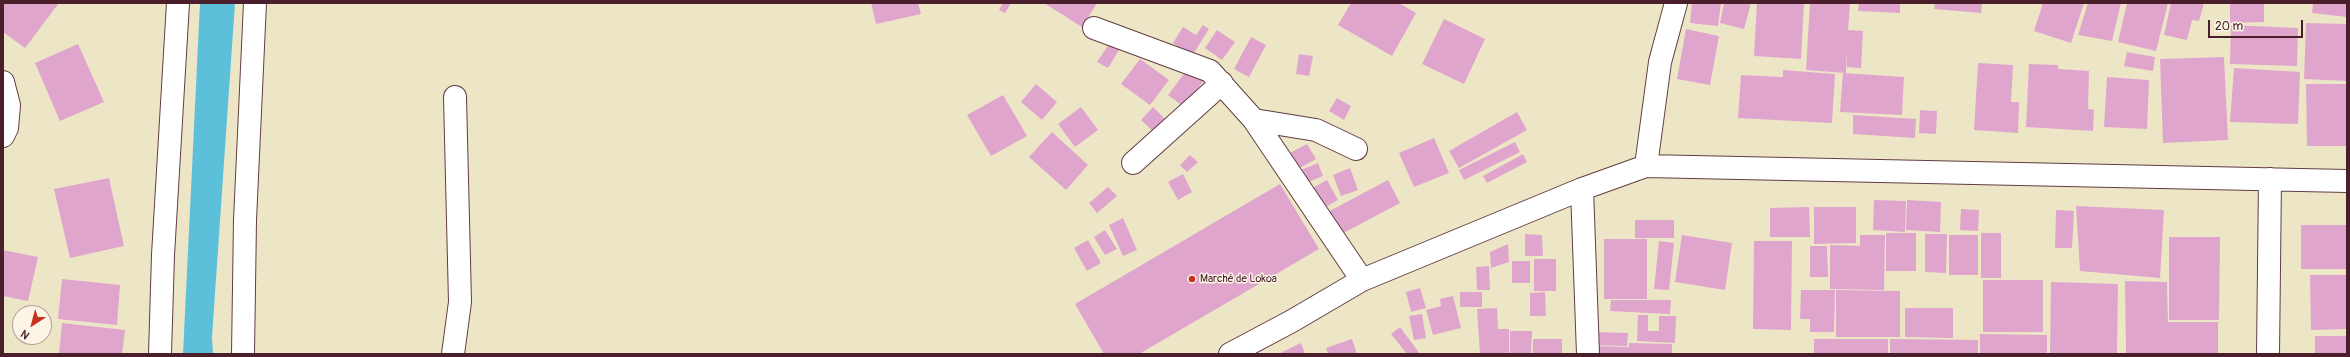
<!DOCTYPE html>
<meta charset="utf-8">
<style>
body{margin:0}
#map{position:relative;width:2350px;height:357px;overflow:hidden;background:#ede6c6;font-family:Pangolin,sans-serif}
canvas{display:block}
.frame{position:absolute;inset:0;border:4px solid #4a1f2b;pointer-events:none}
.north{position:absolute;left:12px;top:305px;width:40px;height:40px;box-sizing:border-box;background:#fcf5e5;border:1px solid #b59f9b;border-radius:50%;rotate:216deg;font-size:11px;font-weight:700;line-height:16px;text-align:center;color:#4a1f2b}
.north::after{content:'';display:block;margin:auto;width:14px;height:18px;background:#c8321e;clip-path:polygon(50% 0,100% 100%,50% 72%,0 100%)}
.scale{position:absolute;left:2208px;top:20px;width:95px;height:18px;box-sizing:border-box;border:2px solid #4a1f2b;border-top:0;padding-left:5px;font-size:12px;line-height:14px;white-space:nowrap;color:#4a1f2b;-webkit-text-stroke:3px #fcf5e5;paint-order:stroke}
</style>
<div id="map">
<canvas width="2350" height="357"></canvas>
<div class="frame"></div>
<div class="north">N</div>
<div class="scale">20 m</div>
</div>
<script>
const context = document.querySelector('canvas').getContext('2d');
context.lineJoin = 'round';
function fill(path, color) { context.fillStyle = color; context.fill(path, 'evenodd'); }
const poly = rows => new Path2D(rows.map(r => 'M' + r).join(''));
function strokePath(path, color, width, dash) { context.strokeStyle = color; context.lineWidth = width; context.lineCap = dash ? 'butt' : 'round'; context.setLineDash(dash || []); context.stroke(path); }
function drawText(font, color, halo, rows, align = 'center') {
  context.font = font + ' Pangolin,sans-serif'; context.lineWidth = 3; context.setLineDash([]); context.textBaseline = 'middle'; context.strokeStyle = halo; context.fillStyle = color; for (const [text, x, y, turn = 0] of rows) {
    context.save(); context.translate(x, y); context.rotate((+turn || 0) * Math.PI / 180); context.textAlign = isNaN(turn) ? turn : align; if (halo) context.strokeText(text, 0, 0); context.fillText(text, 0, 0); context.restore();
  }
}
fill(poly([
 [200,3,235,3,212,337,213,354,183,354]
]), '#5dc0db');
fill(poly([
 [3,3,59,3,25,48,3,32],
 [871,3,918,3,921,14,876,24],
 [1003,3,1011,3,1005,13,999,10],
 [1044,3,1097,3,1082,27],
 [1351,3,1399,3,1416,13,1392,56,1338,25],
 [1692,3,1721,3,1718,26,1690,23],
 [1724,3,1751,3,1744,29,1720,23],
 [1757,3,1804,3,1801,59,1754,56],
 [1810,3,1850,3,1848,30,1863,31,1861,68,1847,67,1847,52,1846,73,1806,70],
 [1859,3,1900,3,1900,13,1858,11],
 [1935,3,1982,3,1981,13,1934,9],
 [2043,3,2084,3,2071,43,2034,31],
 [2088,3,2121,3,2112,41,2078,35],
 [2127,3,2168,3,2156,51,2118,42],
 [2171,3,2204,3,2199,21,2192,20,2187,40,2164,35],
 [2230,3,2264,3,2264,22,2230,23],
 [2313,3,2347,3,2347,17,2312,13],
 [1444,19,1485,39,1464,84,1422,64],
 [2306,23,2347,24,2347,81,2304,79],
 [1203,25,1209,29,1192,56,1173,43,1183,27,1196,35],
 [2231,25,2298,28,2297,66,2230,64],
 [1686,29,1719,36,1710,85,1677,79],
 [1217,30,1235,42,1222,60,1205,48],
 [1251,37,1266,45,1249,77,1234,69],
 [1111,41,1121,47,1108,68,1097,62],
 [78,44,104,102,60,121,35,63],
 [2127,52,2155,57,2153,71,2124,66],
 [1299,54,1313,56,1309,76,1296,74],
 [2224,57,2228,140,2163,143,2160,59],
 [1140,59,1169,80,1150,105,1121,84],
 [1978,63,2013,65,2011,102,2019,102,2018,133,1974,130],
 [2029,64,2058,65,2058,69,2089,71,2088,109,2094,110,2093,131,2026,127],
 [1189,67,1205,79,1184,107,1168,95],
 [2234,68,2300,72,2298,124,2230,122],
 [1783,70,1835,74,1832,123,1738,118,1741,75,1783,77],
 [1843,73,1904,77,1902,115,1840,112],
 [2107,77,2149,80,2147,129,2104,127],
 [1036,84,1057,102,1042,120,1021,102],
 [2306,84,2347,84,2347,146,2307,146],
 [1003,95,1027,136,991,156,967,115],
 [1337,98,1351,106,1344,120,1329,111],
 [1081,107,1098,130,1075,147,1058,124],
 [1153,107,1170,124,1158,136,1141,120],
 [1920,110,1937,111,1936,134,1919,133],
 [1517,112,1527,130,1459,168,1449,151],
 [1853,115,1916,119,1915,138,1853,134],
 [1052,132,1088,165,1066,190,1029,157],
 [1434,138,1449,173,1414,187,1399,153],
 [1515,142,1520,152,1464,180,1459,170],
 [1307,144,1316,159,1298,169,1290,153],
 [1523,154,1527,162,1487,183,1483,176],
 [1190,155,1198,162,1187,172,1180,165],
 [1318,163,1323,176,1306,183,1301,170],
 [1350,168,1358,190,1341,196,1333,175],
 [1183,174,1192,192,1178,200,1168,182],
 [109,178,124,246,70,258,54,189],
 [1327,180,1338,200,1320,210,1309,190],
 [1388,180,1400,203,1334,238,1322,215],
 [1280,184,1319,249,1139,354,1104,354,1075,304],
 [1108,187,1117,196,1097,213,1089,203],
 [1874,200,1906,201,1905,232,1873,230],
 [1907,200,1941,202,1940,232,1906,230],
 [2076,206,2164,210,2160,278,2080,271],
 [1809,207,1810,237,1770,237,1770,208],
 [1814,207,1856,207,1856,243,1814,244],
 [1961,209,1979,210,1978,231,1960,230],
 [2056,210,2074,211,2072,248,2055,248],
 [1123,218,1137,250,1123,256,1109,225],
 [1635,220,1674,220,1674,238,1635,238],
 [2301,225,2347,225,2347,269,2301,269],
 [1105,230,1117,249,1105,255,1094,237],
 [1886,233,1916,233,1916,271,1886,271],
 [1981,233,2001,233,2001,278,1981,278],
 [1525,234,1542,235,1543,256,1525,256],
 [1925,234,1947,234,1946,273,1925,272],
 [1682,235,1732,243,1725,290,1675,282],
 [1860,235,1885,235,1884,290,1830,289,1830,245,1860,246],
 [1949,235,1978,235,1978,275,1949,275],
 [2169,237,2220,237,2219,320,2169,320],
 [1604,239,1647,239,1647,299,1604,299],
 [1088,240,1101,263,1087,271,1074,248],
 [1659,241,1674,243,1669,290,1654,289],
 [1754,241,1792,241,1791,330,1753,329],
 [1508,244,1509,262,1491,268,1490,252],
 [1810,246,1827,246,1828,277,1810,277],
 [3,250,38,257,28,301,3,296],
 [1534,259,1556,259,1556,291,1534,291],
 [1512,261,1530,261,1530,283,1512,283],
 [1489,266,1490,290,1477,290,1476,267],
 [2310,275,2347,275,2347,329,2311,330],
 [62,279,120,285,117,325,58,319],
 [1983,280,2043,280,2043,332,1983,332],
 [2125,281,2167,282,2168,322,2218,322,2218,354,2126,354],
 [2051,282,2118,284,2117,354,2050,354],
 [1420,288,1426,308,1411,312,1406,292],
 [1801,290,1835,290,1834,332,1810,332,1810,319,1800,319],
 [1836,290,1900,291,1900,337,1836,337],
 [1460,292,1482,292,1482,307,1460,307],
 [1545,292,1546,316,1530,316,1530,293],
 [1453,296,1461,328,1433,335,1426,310,1441,306,1440,299],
 [1611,300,1671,300,1670,314,1610,311],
 [1497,308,1498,329,1509,329,1509,354,1480,354,1477,309],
 [1905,308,1953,308,1953,338,1905,337],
 [1422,314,1426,338,1414,340,1409,316],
 [1638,315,1648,315,1648,331,1659,331,1659,316,1676,316,1675,343,1637,341],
 [62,323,125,330,122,354,59,354],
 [1400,327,1420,354,1407,354,1391,334],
 [1510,331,1532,331,1531,354,1510,354],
 [1594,332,1628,333,1627,346,1594,345],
 [1980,334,2047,335,2047,354,1980,354],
 [2315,336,2347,336,2347,354,2315,354],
 [1352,339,1357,354,1328,354,1326,348],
 [1533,339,1562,339,1562,354,1533,354],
 [1814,339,1888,339,1888,354,1814,354],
 [1890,339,1978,340,1978,354,1890,354],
 [1301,343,1305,354,1278,354],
 [1629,343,1672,344,1672,354,1593,354,1593,346,1629,347]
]), '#e0a5cd');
const minor = poly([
 [1094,28,1210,71,1254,120,1362,280],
 [3,82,9,105,7,128,3,136],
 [1254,120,1316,130,1356,149],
 [1133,163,1222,83],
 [1646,166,1660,62,1676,3],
 [1582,189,1588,354],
 [160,354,163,255,178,3],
 [243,354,245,220,255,3],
 [453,354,460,302,455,97],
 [1230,354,1292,321,1362,280,1582,189,1646,166,2347,181],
 [2268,354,2270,179]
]);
strokePath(minor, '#623d42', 24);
strokePath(minor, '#fff', 22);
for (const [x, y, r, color] of [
 [1192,279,4,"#c8321e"]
]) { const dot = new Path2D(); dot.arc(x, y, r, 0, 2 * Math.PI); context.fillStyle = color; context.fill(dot); strokePath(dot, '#fcf5e5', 1.5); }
drawText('11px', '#4a1f2b', '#fcf5e5', [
 ["Marché de Lokoa",1200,279]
], 'left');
</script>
